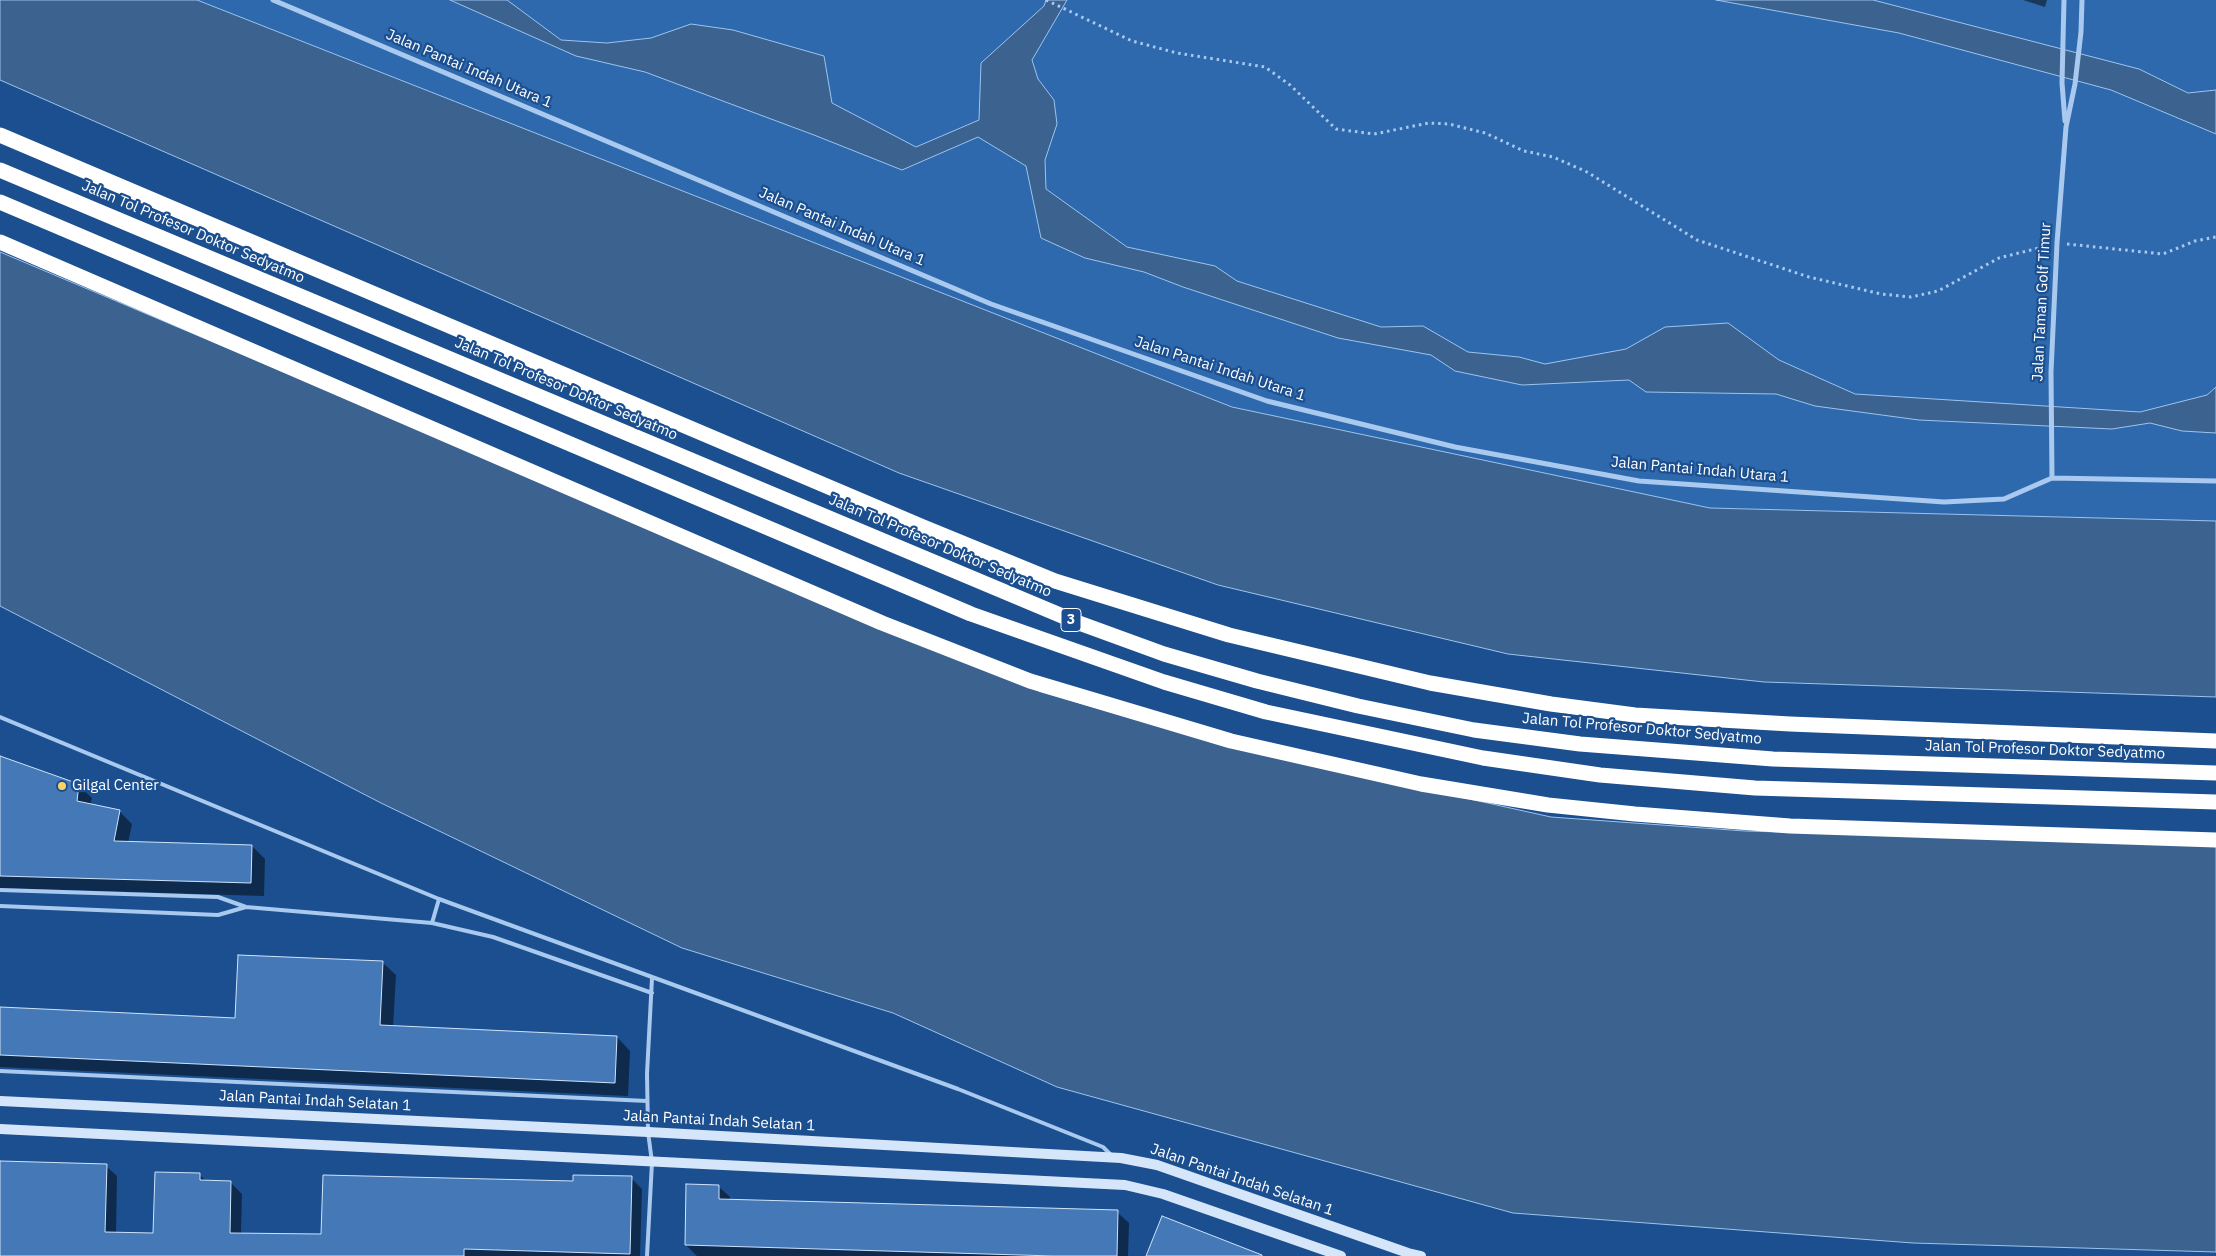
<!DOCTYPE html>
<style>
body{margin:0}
canvas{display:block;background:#1b4f8f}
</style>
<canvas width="2216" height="1256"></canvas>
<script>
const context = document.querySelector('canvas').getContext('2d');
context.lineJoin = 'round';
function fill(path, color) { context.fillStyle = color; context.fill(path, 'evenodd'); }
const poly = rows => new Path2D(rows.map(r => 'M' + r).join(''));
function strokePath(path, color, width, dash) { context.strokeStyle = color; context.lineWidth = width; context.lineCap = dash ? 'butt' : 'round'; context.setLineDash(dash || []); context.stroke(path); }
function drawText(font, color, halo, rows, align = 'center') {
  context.font = font + ' "IBM Plex Sans",sans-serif'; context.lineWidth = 4.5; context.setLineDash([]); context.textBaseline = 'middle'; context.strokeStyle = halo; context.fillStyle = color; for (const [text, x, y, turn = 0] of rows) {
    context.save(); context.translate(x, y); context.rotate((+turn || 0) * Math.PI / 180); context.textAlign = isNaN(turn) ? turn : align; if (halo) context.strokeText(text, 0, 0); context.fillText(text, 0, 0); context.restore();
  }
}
fill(poly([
 [197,0,2216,0,2216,521,1710,508,1231,407]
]), '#2e69ad');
const water = poly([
 [0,0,197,0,1232,407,1710,508,2216,521,2216,697,1764,682,1508,654,1218,585,899,473,0,80,0,0],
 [450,0,507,0,561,40,607,43,651,38,691,24,733,30,824,56,832,103,916,147,979,120,981,63,1044,6,1046,0,1067,0,1032,60,1038,79,1054,100,1057,124,1045,160,1046,189,1127,247,1215,266,1237,281,1381,327,1423,326,1468,352,1519,357,1545,364,1626,349,1665,327,1728,323,1779,360,1855,394,2140,412,2207,395,2216,387,2216,433,2182,431,2150,423,2112,429,1919,420,1815,406,1776,394,1646,392,1629,380,1522,385,1455,371,1431,355,1338,338,1183,287,1144,272,1085,258,1041,238,1026,166,978,137,902,170,814,135,645,72,576,56,450,0],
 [1716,0,1873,0,2139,69,2188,93,2216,90,2216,134,2111,90,1899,33,1716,0],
 [0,252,1041,692,1229,746,1551,817,1745,831,2216,844,2216,1252,1913,1243,1513,1213,1057,1087,893,1013,682,948,381,803,0,606,0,252]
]);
fill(water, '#3c6290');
strokePath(water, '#9cc4f0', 1);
fill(poly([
 [2023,0,2047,0,2045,7],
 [0,758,78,785,92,798,90,805,119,811,132,824,128,843,252,846,265,859,264,896,0,888],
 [382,962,396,975,393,1027,617,1037,630,1051,628,1096,0,1067,0,1009,237,1019],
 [0,1163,106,1166,117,1176,116,1234,154,1234,199,1174,207,1182,231,1183,242,1194,241,1234,323,1236,574,1183,631,1178,642,1189,640,1256,0,1256],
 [718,1186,730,1197,730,1201,1117,1212,1129,1223,1128,1256,697,1256,686,1245]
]), '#0007');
const building = poly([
 [0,756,79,784,77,801,120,810,114,841,252,845,251,883,0,876,0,756],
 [238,955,383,961,380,1025,617,1036,615,1083,0,1055,0,1007,235,1018,238,955],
 [0,1161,107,1164,105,1232,153,1233,155,1172,200,1173,200,1180,231,1181,230,1233,321,1234,323,1175,573,1181,573,1175,632,1176,630,1254,464,1249,464,1256,0,1256,0,1161],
 [686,1184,719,1185,719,1199,1118,1210,1117,1256,1053,1256,685,1245,686,1184],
 [1162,1216,1262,1255,1262,1256,1146,1256,1162,1216]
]);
fill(building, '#4478b7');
strokePath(building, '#cfe3fa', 1);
strokePath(poly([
 [1046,0,1132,41,1177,53,1265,67,1290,85,1336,129,1374,134,1429,123,1449,124,1485,133,1524,151,1553,157,1587,172,1697,240,1809,277,1881,294,1911,297,1938,291,1999,258,2047,246],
 [2067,244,2163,254,2195,241,2216,237]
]), '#a9c9ee', 3, [2.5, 4]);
strokePath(poly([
 [0,717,439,899,958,1089,1103,1147,1112,1156],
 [0,890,218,897,246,907,432,923,439,899],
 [0,906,218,915,246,907],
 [432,923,493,937,652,993],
 [0,1071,647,1101],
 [647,1256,652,1162,648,1132,647,1074,652,978]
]), '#a9c9ee', 4);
strokePath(poly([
 [273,0,991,304,1267,401,1455,447,1639,481,1944,502,2004,499,2052,478,2216,481],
 [2064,0,2062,83,2065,121],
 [2052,478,2051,372,2057,243,2066,127,2075,84,2081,32,2082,0]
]), '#a9c9ee', 5);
strokePath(poly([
 [0,1101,648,1132,1121,1158,1157,1165,1408,1253,1421,1256],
 [0,1129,1125,1185,1163,1194,1341,1256]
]), '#d6e6fa', 10);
strokePath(poly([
 [0,135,923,527,1055,581,1229,635,1430,683,1551,704,1635,715,1790,724,2216,741],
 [0,170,1079,623,1164,654,1257,681,1358,706,1474,730,1580,744,1773,759,2216,773],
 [0,202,971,614,1164,682,1266,712,1483,758,1600,775,1755,788,2216,802],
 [0,242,882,623,1030,681,1231,741,1421,784,1548,805,1635,814,1790,826,2216,840]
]), '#fff', 15);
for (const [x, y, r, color] of [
 [62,786,5,"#ffd166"]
]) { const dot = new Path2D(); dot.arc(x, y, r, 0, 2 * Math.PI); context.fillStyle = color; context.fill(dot); strokePath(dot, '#1b4f8f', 2); }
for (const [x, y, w] of [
 [1071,620,20]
]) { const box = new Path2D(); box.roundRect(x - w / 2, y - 11.5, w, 23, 4); context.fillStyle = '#1b4f8f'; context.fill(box); strokePath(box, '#fff', 1); }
drawText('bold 14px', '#fff', null, [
 ["3",1071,620]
]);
drawText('15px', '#fff', '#1b4f8f', [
 ["Jalan Pantai Indah Utara 1",469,69,23],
 ["Jalan Pantai Indah Utara 1",842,227,23],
 ["Jalan Tol Profesor Doktor Sedyatmo",193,232,23],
 ["Jalan Taman Golf Timur",2042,302,-87],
 ["Jalan Pantai Indah Utara 1",1220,369,18],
 ["Jalan Tol Profesor Doktor Sedyatmo",566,389,23],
 ["Jalan Pantai Indah Utara 1",1700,470,5],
 ["Jalan Tol Profesor Doktor Sedyatmo",940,546,23],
 ["Jalan Tol Profesor Doktor Sedyatmo",1642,729,5],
 ["Jalan Tol Profesor Doktor Sedyatmo",2045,750,2],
 ["Jalan Pantai Indah Selatan 1",315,1101,3],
 ["Jalan Pantai Indah Selatan 1",719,1121,3],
 ["Jalan Pantai Indah Selatan 1",1242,1180,19]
]);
drawText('15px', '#fff', '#1b4f8f', [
 ["Gilgal Center",72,786]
], 'left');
</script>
